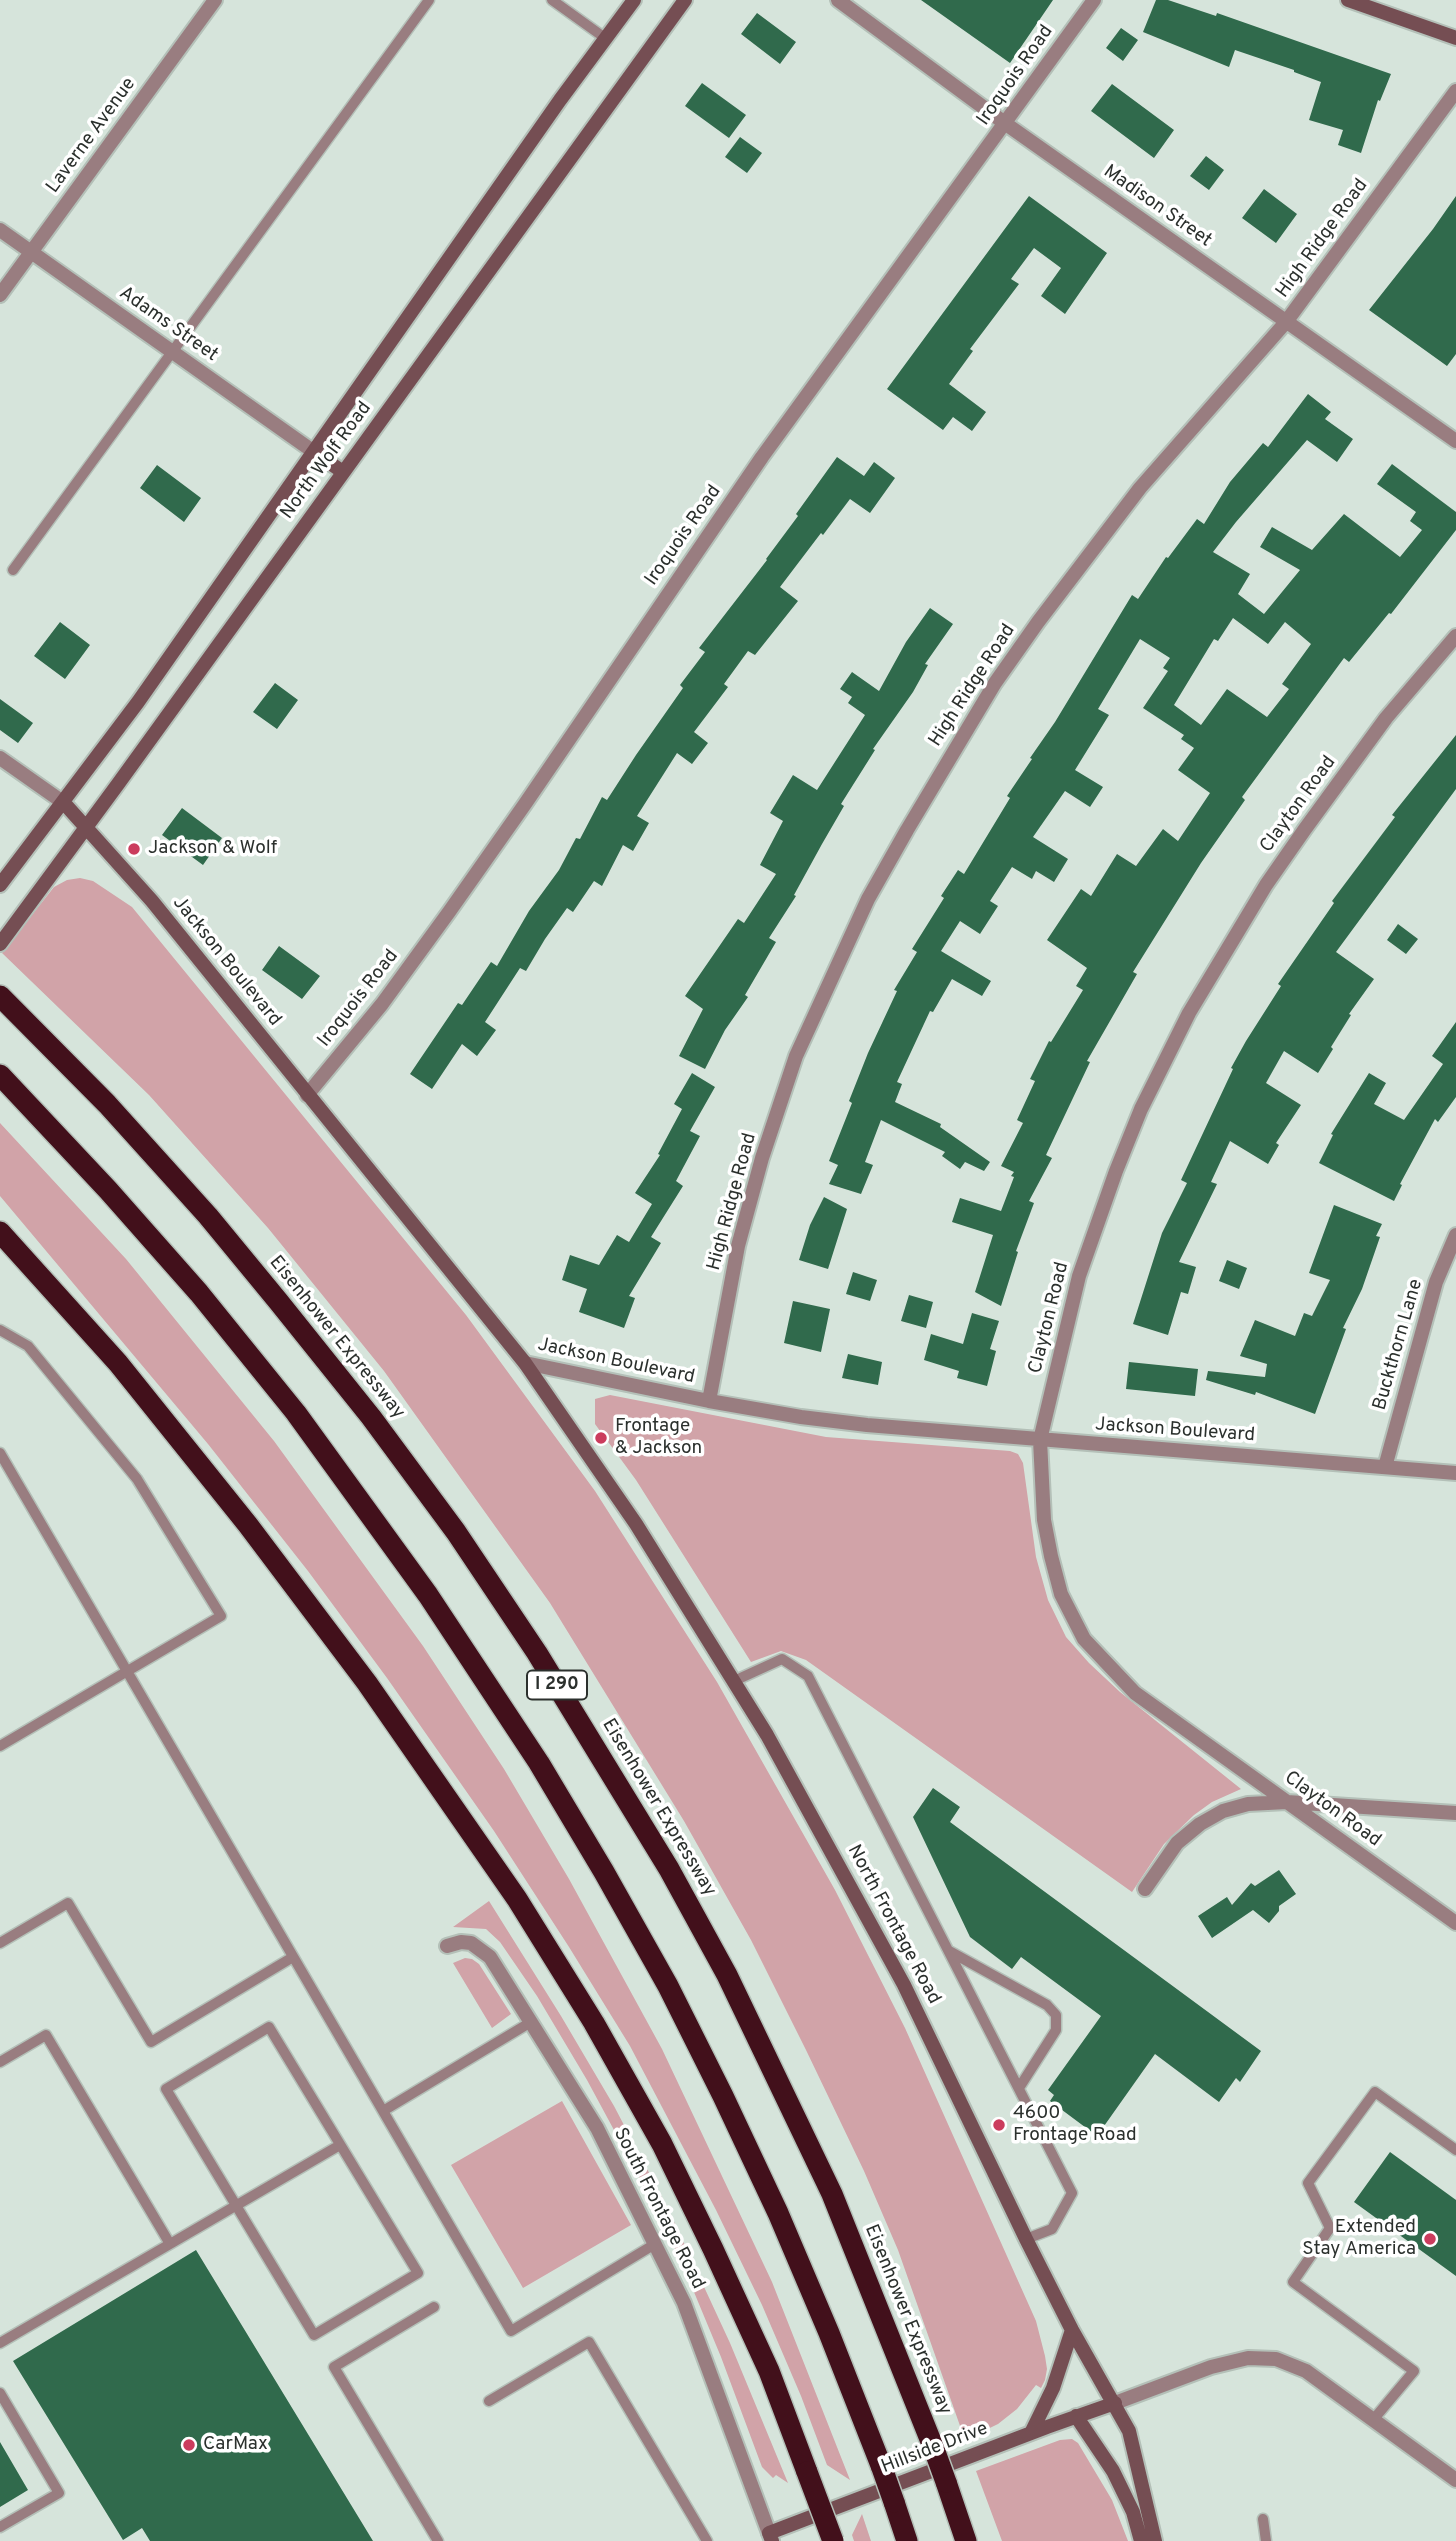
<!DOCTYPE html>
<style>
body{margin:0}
canvas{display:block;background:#d6e4db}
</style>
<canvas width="1456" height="2541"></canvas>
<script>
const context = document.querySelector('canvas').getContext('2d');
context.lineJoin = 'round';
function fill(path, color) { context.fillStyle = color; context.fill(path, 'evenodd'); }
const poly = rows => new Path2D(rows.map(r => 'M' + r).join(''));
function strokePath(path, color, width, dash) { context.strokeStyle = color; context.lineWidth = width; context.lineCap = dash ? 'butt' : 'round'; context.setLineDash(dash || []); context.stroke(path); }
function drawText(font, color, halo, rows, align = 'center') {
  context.font = font + ' Overpass,sans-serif'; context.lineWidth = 7; context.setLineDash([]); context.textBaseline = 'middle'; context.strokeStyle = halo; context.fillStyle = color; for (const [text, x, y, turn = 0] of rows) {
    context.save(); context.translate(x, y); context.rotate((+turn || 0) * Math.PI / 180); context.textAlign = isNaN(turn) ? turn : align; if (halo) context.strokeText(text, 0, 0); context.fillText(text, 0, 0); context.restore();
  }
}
fill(poly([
 [80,878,93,881,132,907,466,1315,595,1491,717,1682,835,1890,905,2028,1036,2321,1045,2356,1047,2369,1045,2380,1041,2388,1036,2385,1017,2409,998,2424,965,2440,898,2250,864,2171,806,2050,751,1940,684,1821,550,1603,384,1371,268,1228,149,1095,2,953,54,887,67,880],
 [0,1123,126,1259,274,1441,423,1646,504,1769,569,1879,662,2049,772,2282,850,2480,827,2465,801,2396,762,2305,716,2210,630,2046,569,1947,494,1831,387,1678,308,1571,208,1444,0,1196],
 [610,1395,826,1437,1010,1451,1018,1454,1023,1463,1036,1557,1048,1600,1066,1637,1089,1663,1120,1692,1241,1789,1212,1802,1194,1815,1164,1844,1132,1892,806,1660,781,1651,751,1662,636,1480,595,1424,595,1399],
 [489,1901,561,2016,614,2106,668,2209,730,2343,788,2483,776,2475,773,2478,762,2467,721,2357,679,2256,635,2169,587,2080,537,1996,500,1942,486,1929,453,1927],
 [465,1958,472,1959,479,1964,511,2014,492,2028,453,1963],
 [562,2101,631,2225,523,2288,451,2165],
 [1072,2439,1078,2443,1112,2500,1128,2541,1002,2541,976,2471,1060,2440],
 [862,2514,871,2541,854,2541,852,2535]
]), '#d1a3a8');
fill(poly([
 [921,0,1053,0,1010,63],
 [1156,0,1168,0,1216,16,1217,13,1391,74,1380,101,1378,100,1361,153,1338,145,1343,130,1309,120,1321,82,1294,72,1294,70,1235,50,1229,67,1143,32],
 [757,13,796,42,780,64,741,34],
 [1121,28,1138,40,1123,61,1106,48],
 [702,83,746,115,729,138,685,106],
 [1112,84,1174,130,1154,158,1091,111],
 [740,137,762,153,747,173,725,157],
 [1206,156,1224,170,1209,190,1190,176],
 [1264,189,1297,214,1276,243,1242,218],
 [1029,196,1107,253,1065,314,1041,296,1061,268,1034,248,1011,279,1019,284,970,349,973,351,949,384,986,412,972,431,953,417,943,430,887,389],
 [1456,196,1456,354,1447,366,1369,310,1433,229],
 [1308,394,1331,412,1325,419,1353,439,1337,462,1307,440,1236,522,1213,552,1250,574,1238,594,1264,614,1300,570,1260,547,1272,527,1312,550,1344,514,1400,557,1422,530,1410,521,1416,512,1377,484,1392,464,1456,512,1456,530,1391,614,1389,613,1349,662,1344,658,1242,797,1245,800,1201,863,1133,972,1137,974,1087,1061,1090,1062,1046,1155,1052,1158,1029,1201,1034,1203,1016,1251,1018,1252,1001,1306,975,1292,993,1235,952,1222,960,1198,1001,1211,1014,1177,1011,1176,1014,1172,1001,1166,1023,1123,1017,1120,1035,1081,1030,1079,1049,1041,1051,1042,1083,990,1076,986,1087,968,1047,940,1081,889,1091,896,1117,854,1136,866,1163,829,1178,841,1210,793,1178,770,1194,748,1181,739,1184,735,1143,708,1168,671,1163,668,1170,658,1140,639,1098,709,1109,715,1075,770,1103,787,1090,807,1065,791,1033,837,1068,859,1054,882,1036,871,1032,879,1012,867,990,901,998,906,980,934,960,921,941,951,991,981,982,996,952,979,933,1012,930,1011,897,1082,902,1084,895,1102,941,1124,940,1127,990,1162,984,1171,965,1162,960,1169,942,1156,945,1152,881,1120,865,1162,873,1165,861,1194,829,1184,838,1165,829,1161,852,1103,849,1101,868,1053,897,991,894,990,917,952,912,949,944,898,941,896,958,870,964,874,1010,798,1007,796,1032,759,1030,758,1055,722,1132,595,1138,599,1166,557,1168,558,1197,519,1204,524,1230,482,1263,443,1268,447],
 [1233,618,1268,644,1285,622,1311,644,1282,684,1289,689,1267,717,1227,689,1201,725,1174,705,1214,639,1218,641],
 [837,457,864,476,874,462,895,478,870,513,850,499,823,535,821,533,780,587,798,601,755,655,748,651,724,684,728,687,694,732,708,743,692,764,677,753,637,816,649,823,633,851,623,845,602,886,594,881,573,912,567,908,545,939,526,971,520,968,485,1022,496,1030,477,1056,462,1044,432,1089,410,1074,458,1003,462,1005,491,962,497,966,529,911,559,870,576,838,580,839,602,797,607,800,636,755,683,688,680,685,705,652,699,648,767,560,766,559,798,516,796,514],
 [157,465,201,498,184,522,140,488],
 [930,608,953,624,925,664,928,665,913,692,873,749,875,750,841,804,844,806,822,844,794,895,796,896,769,938,776,942,745,995,748,997,725,1030,705,1069,679,1056,703,1009,685,996,738,919,744,923,776,874,760,865,783,821,770,813,793,775,817,790,865,715,848,703,852,697,840,689,852,672,879,691,906,642],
 [60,622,90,645,65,679,34,656],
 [275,683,298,700,277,729,253,712],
 [0,699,33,723,18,743,0,730],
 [1456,735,1456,789,1336,952,1374,979,1349,1014,1351,1015,1331,1047,1333,1049,1318,1073,1284,1051,1266,1083,1301,1105,1276,1143,1279,1145,1268,1164,1230,1141,1211,1182,1217,1184,1179,1262,1196,1267,1188,1294,1181,1292,1168,1335,1133,1324,1162,1233,1187,1183,1181,1180,1233,1069,1231,1068,1246,1041,1281,986,1278,984,1334,903,1332,901,1395,817,1392,815],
 [182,808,222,838,203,865,162,835],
 [1398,924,1418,939,1406,954,1387,940],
 [279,946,320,976,302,999,262,970],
 [1456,1022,1456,1097,1438,1122,1435,1119,1400,1184,1402,1185,1394,1201,1319,1163,1333,1135,1331,1134,1369,1073,1386,1083,1374,1104,1404,1120,1443,1064,1432,1056],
 [692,1073,715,1087,690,1131,700,1136,676,1181,683,1186,651,1237,661,1243,629,1296,635,1298,624,1328,579,1312,587,1289,562,1280,570,1255,599,1265,617,1235,629,1242,652,1204,635,1193,660,1155,658,1154,682,1109,674,1104],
 [824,1197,847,1209,828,1269,799,1260,810,1225],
 [1334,1205,1382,1224,1376,1236,1380,1237,1362,1289,1343,1328,1346,1329,1315,1414,1256,1392,1255,1395,1206,1380,1208,1371,1265,1377,1267,1364,1240,1356,1255,1320,1295,1336,1304,1313,1312,1316,1330,1280,1309,1273],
 [1227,1260,1247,1268,1239,1289,1219,1281],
 [853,1272,877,1280,870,1301,846,1294],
 [909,1295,933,1302,926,1328,901,1321],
 [793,1301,830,1309,821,1352,784,1343],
 [972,1313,999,1321,990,1349,996,1351,987,1386,957,1378,959,1371,924,1360,931,1334,963,1344],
 [848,1354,882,1362,878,1385,842,1378],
 [1129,1362,1198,1369,1195,1396,1126,1389],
 [933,1788,960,1807,950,1822,1261,2051,1240,2082,1236,2078,1219,2102,1155,2054,1097,2136,1050,2101,1054,2095,1048,2090,1101,2016,1021,1957,1012,1969,970,1937,913,1817],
 [1279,1870,1296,1894,1279,1906,1279,1911,1269,1923,1253,1910,1212,1938,1198,1916,1227,1897,1232,1905,1251,1883,1255,1886],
 [1390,2152,1456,2200,1456,2276,1354,2202],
 [196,2250,373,2541,150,2541,142,2528,123,2540,13,2361],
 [0,2442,28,2490,0,2507]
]), '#306a4c');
const lane = poly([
 [552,0,605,38],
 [13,570,429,0],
 [0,1330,28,1346,137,1479,221,1616,0,1746],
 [0,1453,511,2331,655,2244],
 [734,1681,782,1659,808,1676,1072,2193,1052,2229,1026,2239],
 [0,1943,68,1903,151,2042,293,1957],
 [949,1951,1047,2005,1056,2015,1056,2030,1019,2088],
 [269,2027,418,2273,314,2335,166,2089,269,2027],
 [0,2062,46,2035,170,2244],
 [383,2111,531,2022],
 [434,2307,334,2367,438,2541],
 [0,2343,340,2145],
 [0,2393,59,2493,0,2527],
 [489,2401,589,2342,707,2541],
 [1373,2420,1414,2371,1293,2282,1330,2228,1308,2183,1375,2092,1456,2150],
 [1263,2519,1266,2541]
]);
const street = poly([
 [838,0,1006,124,1456,441],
 [0,230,314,452],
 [0,295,215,0],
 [1456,636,1386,718,1305,829,1266,885,1189,1013,1141,1109,1116,1171,1079,1276,1040,1440,1044,1520,1051,1556,1061,1594,1084,1639,1135,1693,1456,1923],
 [0,758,64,803],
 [307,1095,382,1004,449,912,525,804,762,457,1094,0],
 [525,1363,709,1401,801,1417,867,1425,1456,1473],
 [709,1401,738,1246,762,1158,796,1056,868,899,907,830,995,683,1038,622,1140,488,1286,322,1456,91],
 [1385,1467,1436,1282,1456,1235],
 [1145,1889,1177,1843,1200,1824,1223,1811,1248,1804,1287,1802,1456,1813],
 [447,1946,461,1942,471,1943,490,1957,597,2128,684,2303,769,2533],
 [1115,2403,1211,2367,1248,2358,1276,2359,1306,2371,1456,2480]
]);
const secondary = poly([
 [1348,0,1456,38],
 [314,452,343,472],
 [64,803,152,901,525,1363,636,1524,767,1735,904,1985,1026,2239,1072,2330,1129,2431,1155,2541],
 [0,885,138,702,560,100,634,0],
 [0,944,118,784,685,0],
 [1076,2416,1113,2471,1133,2512,1141,2541],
 [1031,2433,1053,2388,1072,2330],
 [772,2541,769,2533,1047,2427,1115,2403]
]);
const highway = poly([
 [0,996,107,1104,208,1216,278,1301,371,1417,456,1532,537,1653,669,1869,727,1975,832,2194,934,2449],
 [0,1075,108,1190,199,1293,296,1413,428,1595,539,1763,604,1872,668,1986,723,2096,778,2213,829,2333,882,2468],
 [0,1232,118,1363,248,1525,367,1683,517,1899,594,2023,662,2144,713,2249,769,2371,807,2472],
 [946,2482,966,2541],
 [894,2502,907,2541]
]);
strokePath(lane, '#b4c0b8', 13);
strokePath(street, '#b4c0b8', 18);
strokePath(secondary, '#b4c0b8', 18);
strokePath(highway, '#b4c0b8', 24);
strokePath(lane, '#997d80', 10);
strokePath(street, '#997d80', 14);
strokePath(secondary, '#754e53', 14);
strokePath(highway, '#42101b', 21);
const highwayBridge = poly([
 [934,2449,946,2482],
 [882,2468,894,2502],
 [807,2472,833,2541]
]);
strokePath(highwayBridge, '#b4c0b8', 24, []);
strokePath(highwayBridge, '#42101b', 21);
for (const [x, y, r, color] of [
 [134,849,7,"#cb3c5d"],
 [601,1438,7,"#cb3c5d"],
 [999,2125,7,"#cb3c5d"],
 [1430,2239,7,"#cb3c5d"],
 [189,2445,7,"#cb3c5d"]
]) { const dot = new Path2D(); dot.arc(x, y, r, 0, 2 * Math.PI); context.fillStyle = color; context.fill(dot); strokePath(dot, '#fff', 2.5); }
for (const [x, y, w] of [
 [557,1685,60]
]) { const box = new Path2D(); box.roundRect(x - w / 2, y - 14.5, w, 29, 5); context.fillStyle = '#fff'; context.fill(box); strokePath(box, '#2b302d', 2); }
drawText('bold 18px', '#2b302d', null, [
 ["I 290",557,1685]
]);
drawText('19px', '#2b302d', '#fff', [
 ["Iroquois Road",1016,76,-55],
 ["Laverne Avenue",92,136,-54],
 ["Madison Street",1157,207,35],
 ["High Ridge Road",1323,239,-54],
 ["Adams Street",168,325,35],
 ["North Wolf Road",327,461,-54],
 ["Iroquois Road",684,536,-55],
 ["High Ridge Road",973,686,-57],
 ["Clayton Road",1299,805,-54],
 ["Jackson Boulevard",226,962,51],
 ["Iroquois Road",359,999,-52],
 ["High Ridge Road",733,1202,-75],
 ["Clayton Road",1050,1318,-76],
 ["Eisenhower Expressway",336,1338,51],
 ["Buckthorn Lane",1399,1345,-74],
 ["Jackson Boulevard",616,1362,12],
 ["Jackson Boulevard",1175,1431,4],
 ["Eisenhower Expressway",658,1808,59],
 ["Clayton Road",1332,1810,36],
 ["North Frontage Road",893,1925,62],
 ["South Frontage Road",658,2209,63],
 ["Eisenhower Expressway",907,2320,68],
 ["Hillside Drive",935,2449,-21]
]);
drawText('19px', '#2b302d', '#fff', [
 ["Jackson & Wolf",148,849],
 ["Frontage",615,1427],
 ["& Jackson",615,1449],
 ["4600",1013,2114],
 ["Frontage Road",1013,2136],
 ["Extended",1416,2228,"right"],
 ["Stay America",1416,2250,"right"],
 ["CarMax",203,2445]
], 'left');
</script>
